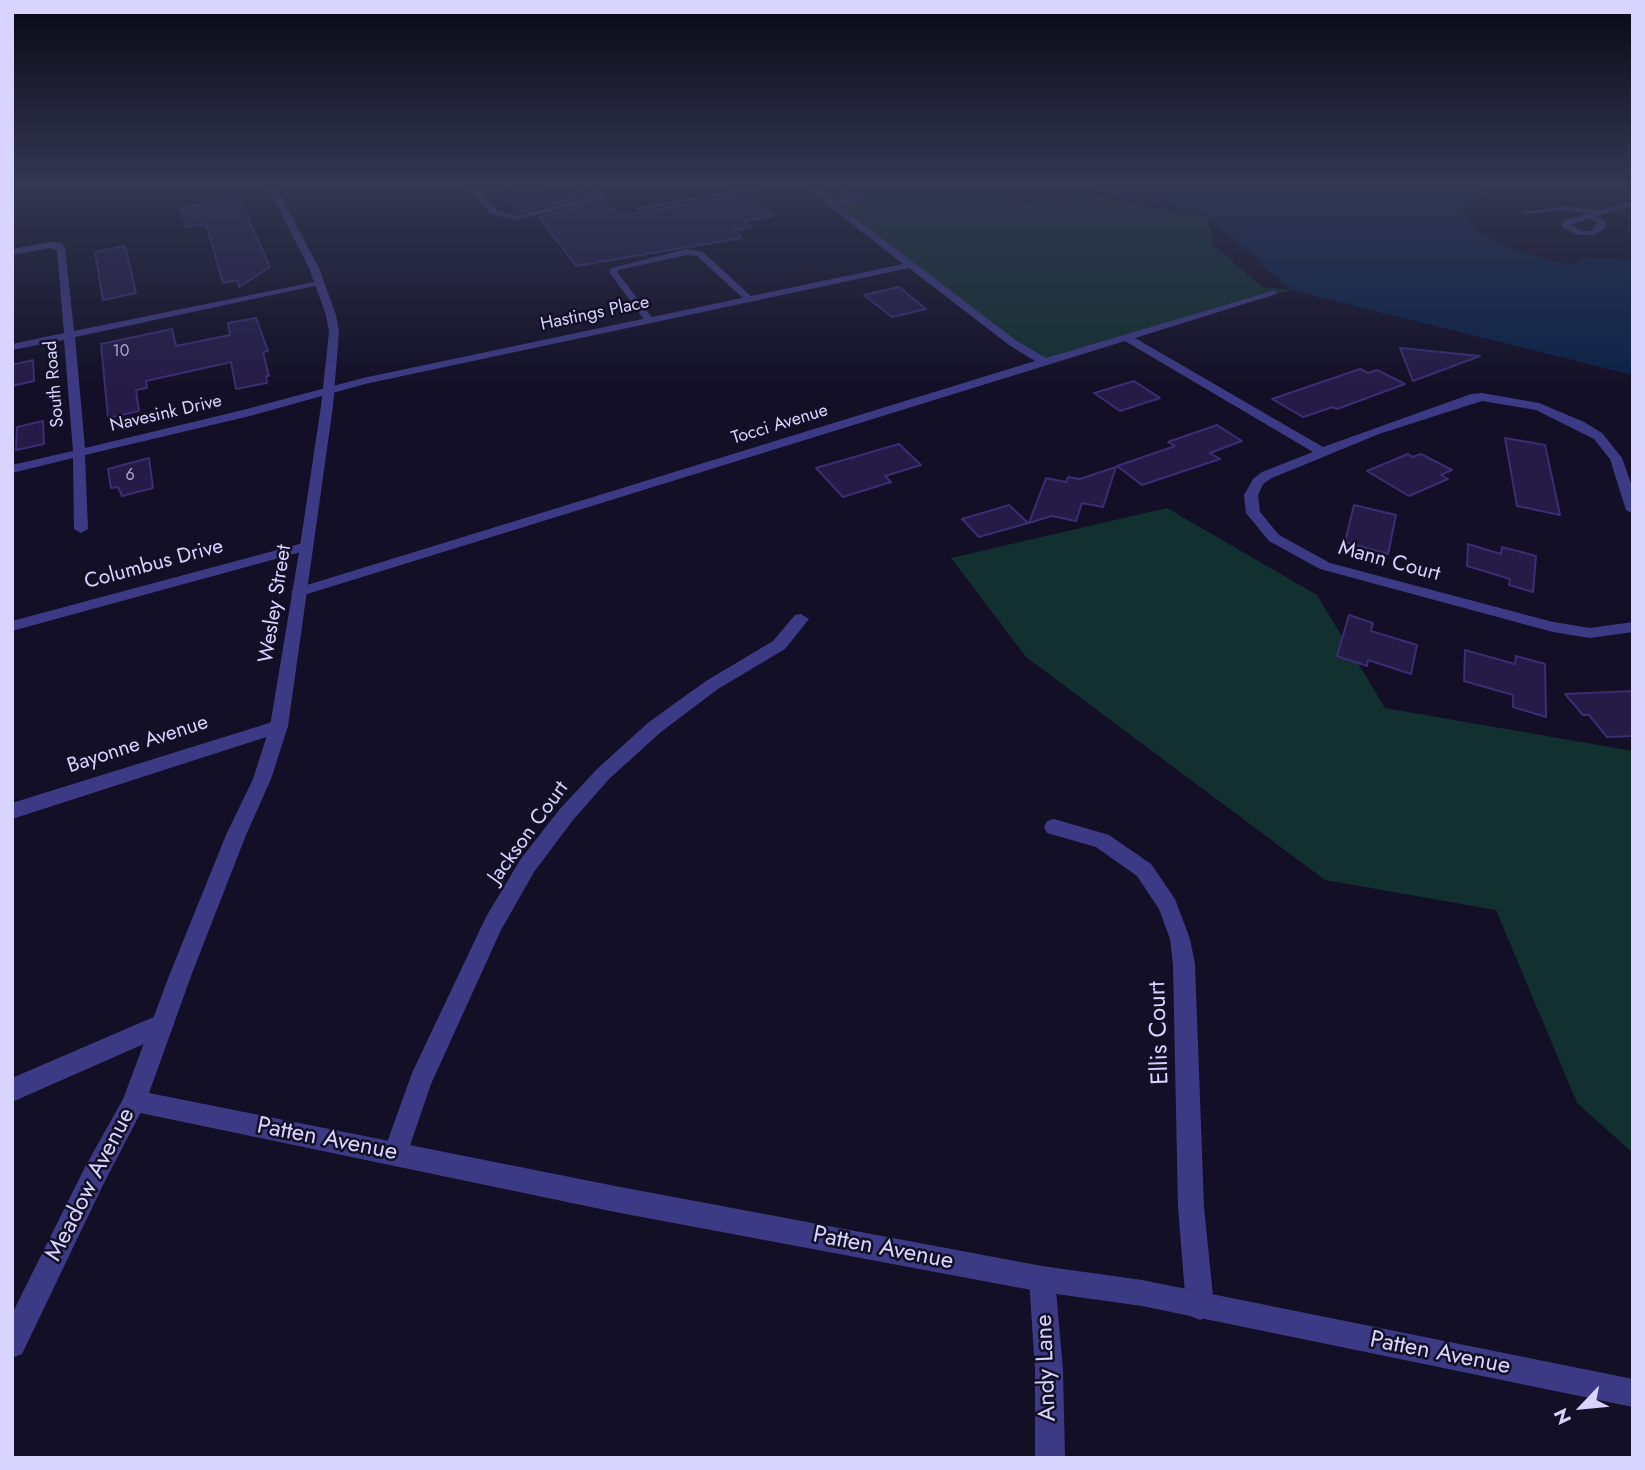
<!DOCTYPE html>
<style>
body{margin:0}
#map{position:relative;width:1645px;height:1470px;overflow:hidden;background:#130f26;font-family:Jost,sans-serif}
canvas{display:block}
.frame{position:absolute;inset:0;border:14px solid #d9d4ff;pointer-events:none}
.north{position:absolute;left:1547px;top:1372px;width:70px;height:70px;-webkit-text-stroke:5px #130f26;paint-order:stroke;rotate:244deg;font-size:19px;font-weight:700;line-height:28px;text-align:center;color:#d9d4ff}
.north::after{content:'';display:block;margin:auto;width:24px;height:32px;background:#d9d4ff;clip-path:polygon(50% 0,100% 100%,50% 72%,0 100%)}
</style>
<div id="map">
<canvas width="1645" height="1470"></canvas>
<div class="frame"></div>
<div class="north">N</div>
</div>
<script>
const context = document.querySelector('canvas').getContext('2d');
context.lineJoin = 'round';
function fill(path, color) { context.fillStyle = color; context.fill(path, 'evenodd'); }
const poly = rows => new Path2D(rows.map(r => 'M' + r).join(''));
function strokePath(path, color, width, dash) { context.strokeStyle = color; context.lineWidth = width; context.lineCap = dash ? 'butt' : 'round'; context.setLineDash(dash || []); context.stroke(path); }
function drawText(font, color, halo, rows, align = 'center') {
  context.font = font + ' Jost,sans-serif'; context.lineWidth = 5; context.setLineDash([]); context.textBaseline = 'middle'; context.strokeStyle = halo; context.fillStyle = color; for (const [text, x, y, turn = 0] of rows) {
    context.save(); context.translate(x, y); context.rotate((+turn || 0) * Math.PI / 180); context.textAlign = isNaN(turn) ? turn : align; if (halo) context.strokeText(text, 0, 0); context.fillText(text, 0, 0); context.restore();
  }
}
fill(poly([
 [808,184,1013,184,1003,188,1024,202,1080,193,1208,216,1213,245,1262,287,1291,290,1040,362],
 [1167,508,1317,595,1385,708,1633,751,1633,1153,1577,1103,1496,910,1325,880,1026,657,951,558]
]), '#12302f');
fill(poly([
 [1064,184,1494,184,1462,212,1478,233,1520,251,1551,261,1573,264,1583,257,1633,260,1633,375,1291,290,1208,216]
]), '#0c2248');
const building = poly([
 [550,184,573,184,590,194,521,212,497,196,550,184],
 [746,194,773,216,745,221,751,227,734,230,742,238,576,266,539,217,601,201,623,215,746,194],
 [239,198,270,267,239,287,237,280,223,283,206,224,187,227,180,208,239,198],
 [125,246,136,293,103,300,95,252,125,246],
 [899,287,926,309,892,317,864,295,899,287],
 [256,318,268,351,263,352,269,376,266,376,267,383,236,389,231,362,146,381,147,388,136,390,139,411,108,418,101,344,172,329,176,346,230,335,228,323,256,318],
 [1400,348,1480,356,1413,381,1400,348],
 [33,360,34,381,12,386,12,365,33,360],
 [1360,369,1368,373,1377,370,1405,384,1337,409,1333,407,1303,417,1272,399,1360,369],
 [1134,381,1160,398,1120,411,1094,393,1134,381],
 [43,421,44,444,16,450,17,427,43,421],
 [1217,425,1242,441,1210,453,1220,459,1142,485,1117,466,1175,446,1168,442,1217,425],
 [1505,438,1545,445,1560,515,1517,506,1505,438],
 [899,444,921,465,885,476,891,482,843,497,816,468,899,444],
 [1408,454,1413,457,1421,454,1452,470,1441,475,1448,479,1409,496,1367,471,1408,454],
 [149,458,153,488,122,496,118,487,111,488,108,469,149,458],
 [1116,467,1103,507,1082,503,1076,521,1052,516,1029,523,1046,478,1066,482,1068,477,1080,479,1116,467],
 [1009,505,1028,523,979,537,962,519,1009,505],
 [1354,505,1396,515,1388,554,1345,542,1354,505],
 [1468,544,1501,554,1502,547,1536,556,1533,592,1509,585,1510,579,1467,566,1468,544],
 [1349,615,1373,623,1371,631,1417,645,1411,674,1368,660,1367,666,1337,656,1349,615],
 [1465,650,1515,664,1516,656,1545,664,1546,717,1513,707,1513,695,1464,681,1465,650],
 [1633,691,1633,736,1607,737,1589,715,1583,715,1565,694,1633,691]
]);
fill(building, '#241b47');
strokePath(building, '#3b2d73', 2);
fill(poly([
 [465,184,473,184,480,190,519,184,483,194,497,210,516,216,598,195,578,184,588,184,606,193,604,198,516,220,491,214,465,184],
 [771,184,787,184,639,210,635,208,771,184],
 [829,184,838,184,861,200,830,207,830,203,850,199,829,184],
 [1633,201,1633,205,1597,216,1606,222,1605,228,1594,235,1578,235,1561,226,1564,221,1589,213,1564,210,1527,214,1523,212,1564,206,1599,210,1633,201],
 [1590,218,1598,223,1592,231,1582,231,1570,225,1590,218],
 [687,249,703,252,754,299,746,301,697,256,687,255,618,270,617,272,654,320,646,322,609,272,611,268,687,249]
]), '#3d3a85');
fill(poly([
 [801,184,810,184,1017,341,1046,358,1276,290,1276,294,1135,338,1323,447,1471,394,1482,393,1539,403,1584,422,1602,433,1622,458,1633,489,1633,514,1626,510,1610,459,1594,439,1536,410,1482,401,1379,434,1272,478,1263,484,1258,495,1260,512,1279,535,1330,563,1553,622,1590,628,1633,622,1633,632,1590,638,1553,632,1320,569,1269,541,1246,513,1244,495,1253,479,1262,472,1313,452,1125,341,304,595,294,595,291,592,294,589,1035,361,1009,345,909,268,365,384,250,416,85,455,88,529,81,533,74,529,73,458,12,473,12,465,73,451,64,340,12,350,12,344,64,333,57,250,50,248,12,255,12,249,50,242,61,243,65,247,74,331,319,281,324,284,75,337,85,448,243,410,363,378,903,264,801,184],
 [307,542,312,543,312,549,12,631,12,621,307,542],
 [801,614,809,619,785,649,718,689,661,732,609,779,573,820,534,872,501,930,431,1084,404,1163,395,1166,386,1163,383,1154,412,1073,486,917,520,860,559,810,597,769,649,722,706,681,773,641,795,615,801,614],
 [279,720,285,721,288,726,285,731,12,819,12,803,279,720],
 [1054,819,1109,835,1151,864,1175,899,1190,939,1195,964,1204,1207,1214,1306,1210,1316,1200,1320,1190,1316,1186,1306,1178,1207,1173,964,1170,939,1159,909,1137,876,1096,847,1047,833,1044,827,1047,821,1054,819],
 [163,1013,171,1016,174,1024,171,1032,12,1102,12,1078,163,1013],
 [134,1090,142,1094,146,1102,142,1110,103,1185,22,1354,12,1358,12,1314,85,1167,126,1094,134,1090],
 [1042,1266,1051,1270,1055,1279,1063,1370,1065,1458,1035,1458,1035,1370,1029,1279,1033,1270,1042,1266]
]), '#3d3a85');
fill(poly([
 [266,184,274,184,319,268,336,315,339,332,333,406,288,726,271,779,246,835,191,976,149,1093,615,1186,1042,1266,1142,1280,1633,1379,1633,1407,1142,1306,1042,1292,615,1212,126,1110,122,1102,169,976,226,835,253,779,270,726,300,546,321,406,329,332,326,315,309,268,266,184]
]), '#3d3a85');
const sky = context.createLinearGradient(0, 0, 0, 390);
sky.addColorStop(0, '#0a0815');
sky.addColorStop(0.47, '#333752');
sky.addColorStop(1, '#33375200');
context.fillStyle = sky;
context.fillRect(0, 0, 1645, 390);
drawText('16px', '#aca6d1', null, [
 ["10",121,352],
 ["6",130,476]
]);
drawText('18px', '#d9d4ff', '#130f26', [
 ["Hastings Place",595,314,-12],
 ["South Road",55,384,-95],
 ["Navesink Drive",166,414,-13],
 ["Tocci Avenue",780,425,-17]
]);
drawText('21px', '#d9d4ff', '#130f26', [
 ["Mann Court",1389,562,15],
 ["Columbus Drive",154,565,-15],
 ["Wesley Street",276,604,-81],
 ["Bayonne Avenue",138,745,-18],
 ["Jackson Court",529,833,-54]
]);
drawText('24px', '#d9d4ff', '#130f26', [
 ["Ellis Court",1160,1033,-92],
 ["Patten Avenue",327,1140,11],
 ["Meadow Avenue",91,1185,-63],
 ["Patten Avenue",883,1249,11],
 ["Patten Avenue",1440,1354,11],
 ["Andy Lane",1047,1368,-92]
]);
</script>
